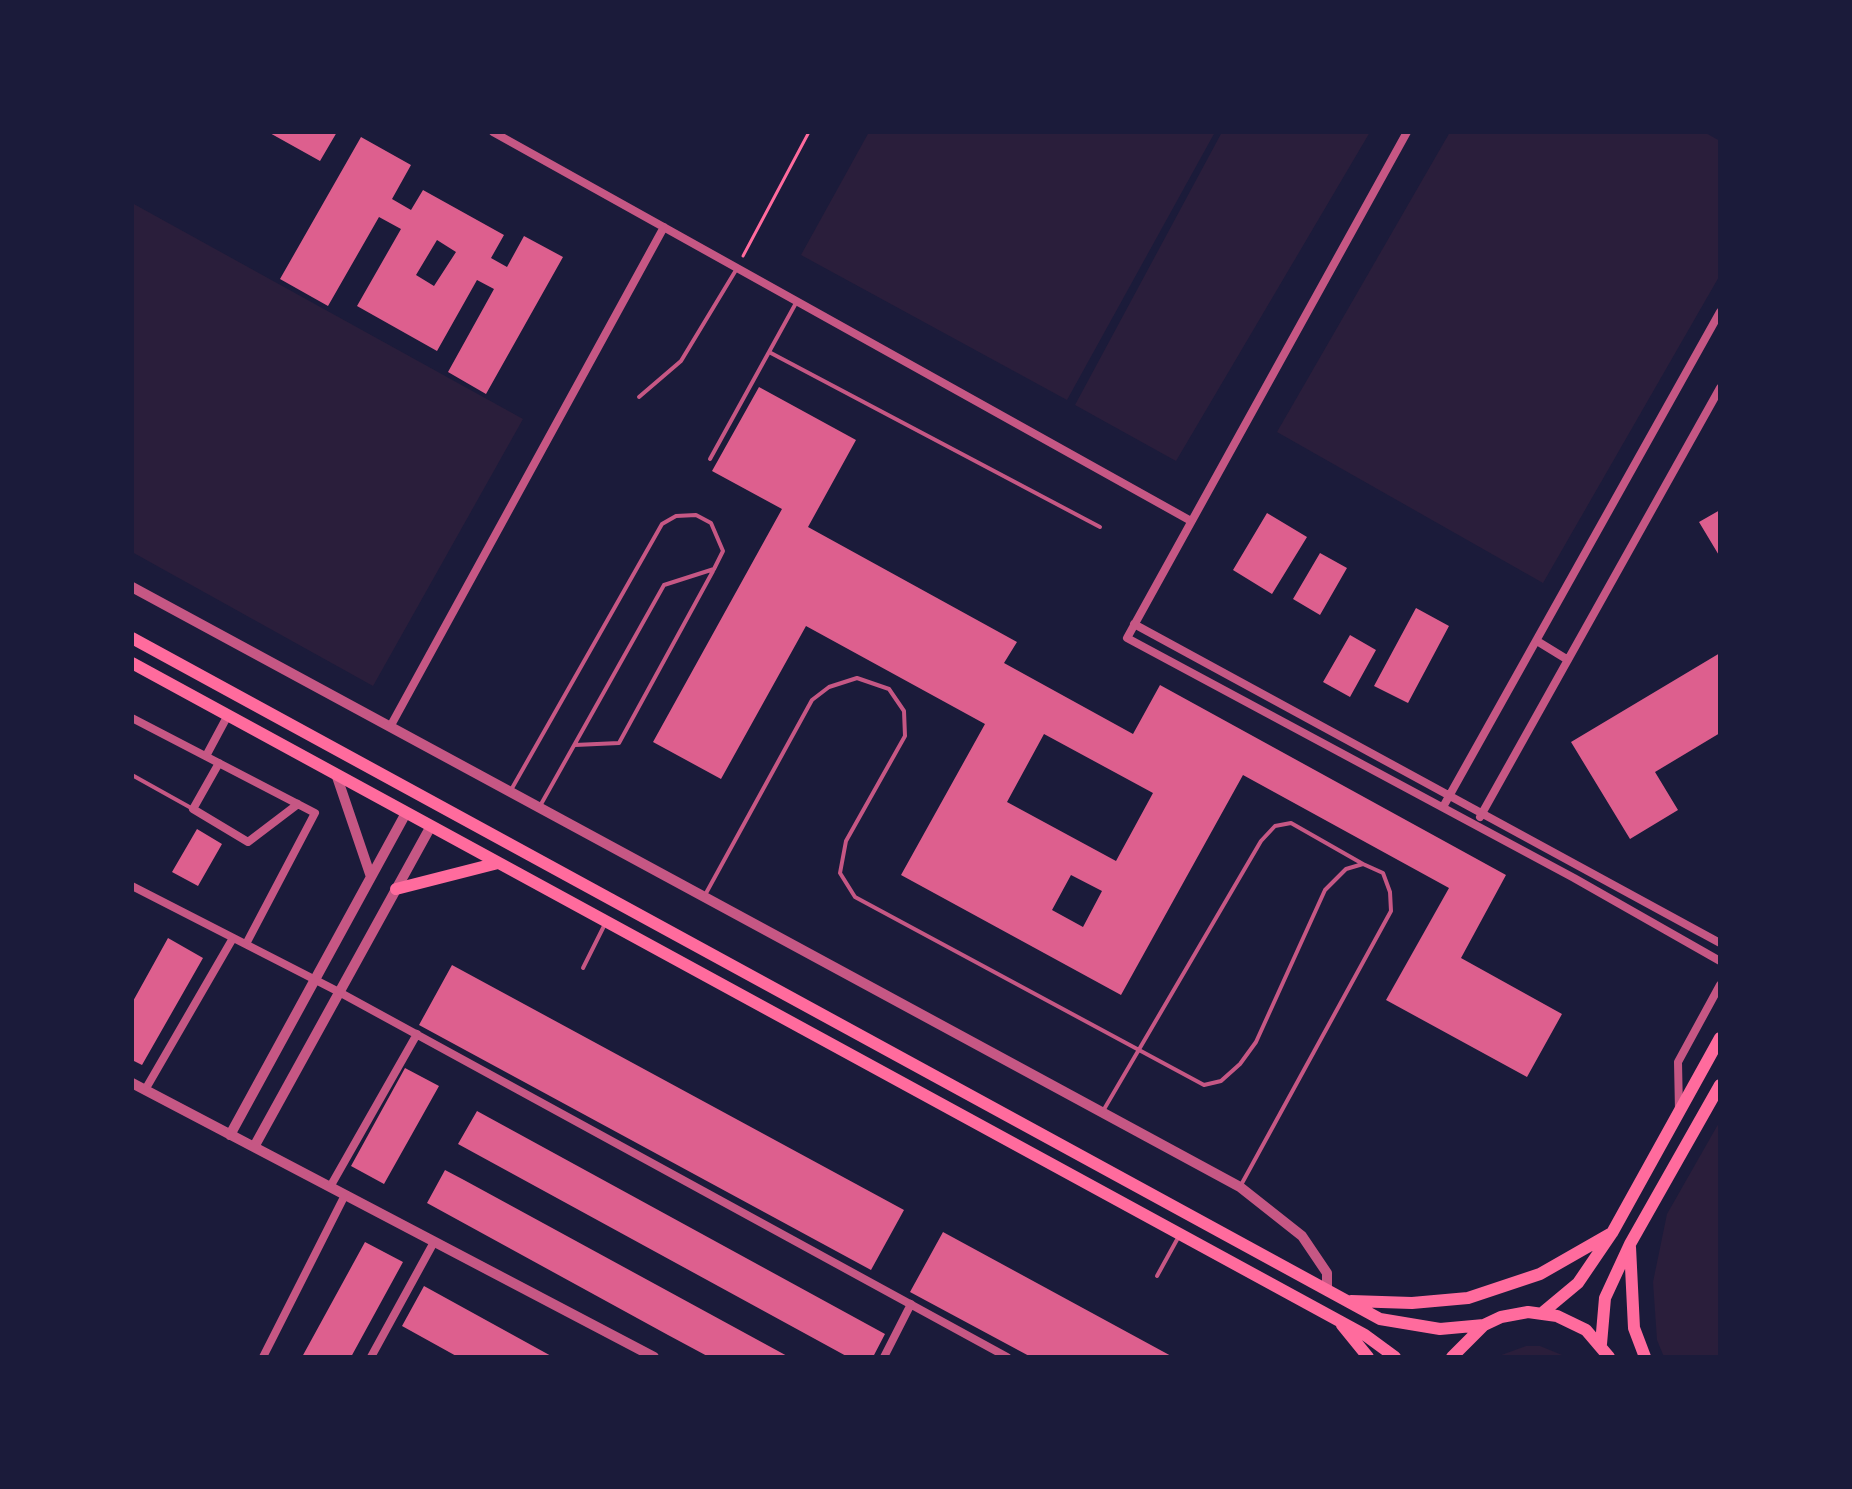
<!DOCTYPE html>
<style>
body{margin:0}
#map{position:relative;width:1852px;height:1489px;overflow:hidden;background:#1b1b3a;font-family:"DM Sans",sans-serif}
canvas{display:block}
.frame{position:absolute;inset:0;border:134px solid #1b1b3a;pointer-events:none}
</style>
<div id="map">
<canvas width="1852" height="1489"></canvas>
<div class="frame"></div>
</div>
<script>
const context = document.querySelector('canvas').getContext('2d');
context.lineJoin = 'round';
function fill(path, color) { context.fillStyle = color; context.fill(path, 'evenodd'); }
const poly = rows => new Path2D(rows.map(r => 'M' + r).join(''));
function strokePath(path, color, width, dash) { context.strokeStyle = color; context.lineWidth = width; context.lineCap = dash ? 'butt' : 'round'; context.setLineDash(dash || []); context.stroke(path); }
fill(poly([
 [869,132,1215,132,1067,400,801,255],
 [1222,132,1370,132,1176,461,1075,405],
 [1450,132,1704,132,1720,141,1720,275,1543,583,1277,432],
 [132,203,523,419,373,686,132,552],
 [1720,1121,1720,1357,1664,1357,1657,1340,1653,1282,1667,1214],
 [1526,1346,1540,1346,1567,1357,1496,1357]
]), '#2a1e3b');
fill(poly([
 [268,132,337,132,320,161],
 [361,137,411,165,392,199,411,210,423,190,504,235,491,258,507,267,524,236,563,257,486,394,448,372,494,289,477,280,437,351,357,306,401,229,379,217,328,306,280,279],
 [437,240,456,252,434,286,416,275],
 [759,387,856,440,808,527,1017,642,1004,663,1133,734,1160,685,1506,875,1461,958,1562,1014,1527,1077,1386,1000,1449,888,1243,775,1121,995,901,875,985,724,806,626,721,779,653,742,782,509,712,471],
 [1044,734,1153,793,1116,861,1007,802],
 [1071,875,1102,891,1083,927,1052,910],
 [1720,510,1720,557,1699,522],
 [1267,513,1307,537,1272,594,1233,570],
 [1320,553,1347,568,1320,615,1293,599],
 [1416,608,1449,626,1408,703,1374,686],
 [1350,635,1376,650,1350,697,1323,682],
 [1720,653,1720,733,1655,772,1678,810,1630,839,1571,742],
 [197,829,222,844,198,886,172,872],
 [168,938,203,958,142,1065,132,1060,132,1003],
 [452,965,904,1210,871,1270,419,1025],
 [405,1068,439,1086,384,1184,351,1166],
 [477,1111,885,1334,873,1357,848,1357,458,1144],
 [445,1170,464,1180,789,1357,709,1357,668,1335,427,1203],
 [943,1232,1173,1357,1031,1357,910,1292],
 [365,1242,403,1262,351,1357,302,1357],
 [424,1286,553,1357,458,1357,402,1326]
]), '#dd5f8e');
strokePath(poly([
 [743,256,809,132]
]), '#ff6b9d', 3);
strokePath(poly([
 [769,352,1100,527],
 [639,397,681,361,736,270],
 [710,459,796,303],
 [575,745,619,743,713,571],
 [132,775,193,809],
 [511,790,662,524,676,516,696,515,711,523,723,551,714,569,664,585,540,806],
 [705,895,812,700,829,687,857,678,889,689,904,711,905,736,846,841,840,873,855,897,1204,1085,1221,1081,1240,1064,1256,1042,1325,890,1346,869,1363,864,1383,873,1390,892,1391,911,1241,1185],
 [583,968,605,924],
 [1103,1111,1261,841,1275,826,1291,823,1363,864],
 [1157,1276,1179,1236]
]), '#c65784', 4);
strokePath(poly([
 [493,132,1191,521],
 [1407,132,1127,638,1574,878,1720,961],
 [1134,624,1720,943],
 [1537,641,1568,660],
 [132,718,315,813,246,944],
 [390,727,664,227],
 [206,756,228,715],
 [219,763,193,809,248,842,298,804],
 [1443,807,1720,312],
 [1480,817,1720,388],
 [132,886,339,992,1007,1357],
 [145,1090,233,938],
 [1679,1111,1678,1062,1720,985],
 [330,1187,417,1034],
 [263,1357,345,1195],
 [371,1357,434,1242],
 [884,1357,911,1304]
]), '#c65784', 8);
strokePath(poly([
 [132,587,1240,1187,1302,1236,1327,1273,1327,1290],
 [336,774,371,877],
 [132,1083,654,1357],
 [230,1135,406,813],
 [254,1147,431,826]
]), '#c65784', 10);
strokePath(poly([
 [132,638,1380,1319,1440,1329,1484,1325],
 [132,663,1365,1335,1395,1357],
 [396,889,498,863],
 [1630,1247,1634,1328,1645,1357],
 [1351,1301,1412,1303,1468,1298,1540,1274,1610,1234],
 [1542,1313,1578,1283,1612,1233,1720,1038],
 [1342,1325,1368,1357],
 [1601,1344,1605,1298,1630,1244,1720,1085],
 [1452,1357,1484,1325,1501,1317,1528,1312,1557,1316,1586,1330,1609,1357]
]), '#ff6b9d', 12);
</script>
